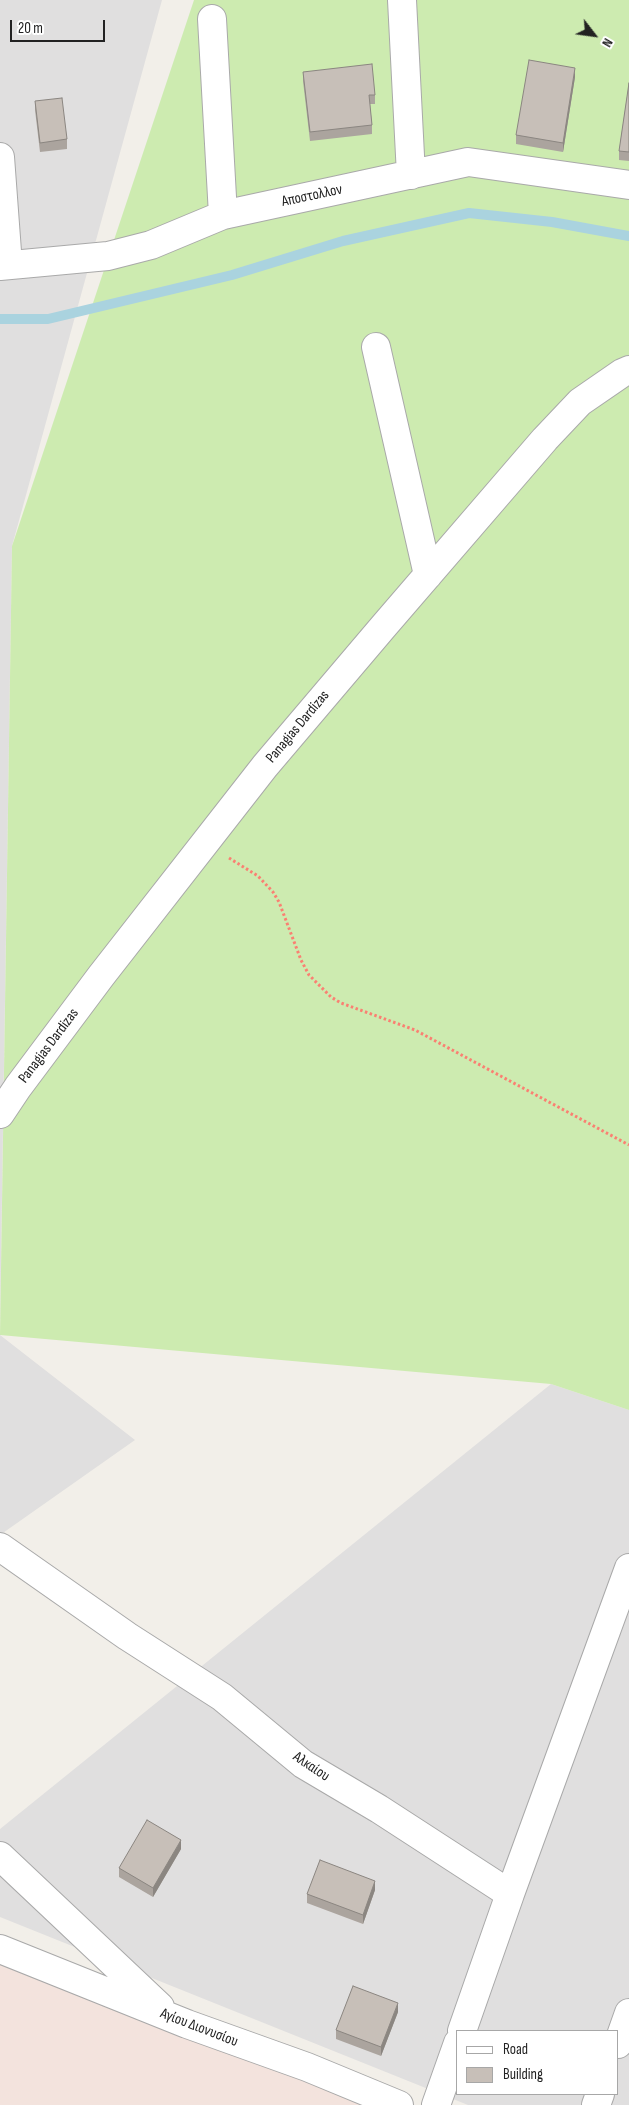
<!DOCTYPE html>
<meta charset="utf-8">
<style>
body{margin:0}
#map{position:relative;width:629px;height:2105px;overflow:hidden;background:#f2efe9;font-family:"Sofia Sans Condensed",sans-serif}
canvas{display:block}
.legend{position:absolute;left:456px;top:2030px;width:162px;height:65px;box-sizing:border-box;background:#fff;border:1px solid #a7a7a7;margin:0;padding:6px 9px;list-style:none;font-size:15px;color:#222}
.legend li{display:flex;align-items:center;gap:10px;height:25px}
.legend b{width:25px;border:1px solid #a7a7a7}
.north{position:absolute;left:569px;top:10px;width:50px;height:50px;-webkit-text-stroke:4px #fff;paint-order:stroke;rotate:120deg;font-size:14px;font-weight:700;line-height:20px;text-align:center;color:#222}
.north::after{content:'';display:block;margin:auto;width:18px;height:22px;background:#222;clip-path:polygon(50% 0,100% 100%,50% 72%,0 100%)}
.scale{position:absolute;left:10px;top:20px;width:95px;height:22px;box-sizing:border-box;border:2px solid #222;border-top:0;padding-left:6px;font-size:15px;line-height:18px;white-space:nowrap;color:#222;-webkit-text-stroke:4px #fff;paint-order:stroke}
</style>
<div id="map">
<canvas width="629" height="2105"></canvas>
<ul class="legend">
<li><b style="height:6px;background:#fff"></b>Road</li>
<li><b style="height:14px;background:#c7bfb8"></b>Building</li>
</ul>
<div class="north">N</div>
<div class="scale">20 m</div>
</div>
<script>
const context = document.querySelector('canvas').getContext('2d');
context.lineJoin = 'round';
function fill(path, color) { context.fillStyle = color; context.fill(path, 'evenodd'); }
const poly = rows => new Path2D(rows.map(r => 'M' + r).join(''));
function strokePath(path, color, width, dash) { context.strokeStyle = color; context.lineWidth = width; context.lineCap = dash ? 'butt' : 'round'; context.setLineDash(dash || []); context.stroke(path); }
function drawText(font, color, halo, rows, align = 'center') {
  context.font = font + ' "Sofia Sans Condensed",sans-serif'; context.lineWidth = 5; context.setLineDash([]); context.textBaseline = 'middle'; context.strokeStyle = halo; context.fillStyle = color; for (const [text, x, y, turn = 0] of rows) {
    context.save(); context.translate(x, y); context.rotate((+turn || 0) * Math.PI / 180); context.textAlign = isNaN(turn) ? turn : align; if (halo) context.strokeText(text, 0, 0); context.fillText(text, 0, 0); context.restore();
  }
}
fill(poly([
 [0,0,162,0,12,546,0,1324],
 [0,1335,135,1440,0,1535],
 [551,1384,629,1410,629,2105,468,2105,0,1917,0,1829],
 [458,2031,618,2031,618,2094,458,2094]
]), '#e0dfdf');
fill(poly([
 [0,1956,375,2105,0,2105]
]), '#f3e3dd');
fill(poly([
 [194,0,629,0,629,1410,551,1384,0,1335,12,546]
]), '#cdebb0');
strokePath(poly([
 [0,319,48,319,232,275,343,241,469,213,552,222,629,236]
]), '#aad3df', 10);
const minor = poly([
 [402,0,411,175],
 [212,19,223,215],
 [0,157,8,265],
 [0,266,108,256,151,245,223,215,468,162,629,185],
 [376,347,428,575],
 [0,1114,18,1087,101,976,265,766,383,627,545,439,580,402,622,373,629,370],
 [0,1547,127,1636,222,1697,303,1764,379,1809,510,1894,462,2031],
 [0,1856,160,2007],
 [510,1894,629,1568],
 [0,1949,187,2024,307,2067,399,2105],
 [618,2044,629,2013],
 [436,2105,458,2043],
 [596,2105,600,2094]
]);
strokePath(minor, '#a9a9a9', 30);
strokePath(poly([
 [229,858,258,876,273,892,279,902,301,960,309,975,331,997,341,1003,415,1030,629,1145]
]), '#fa8072', 3, [2.5, 2.5]);
strokePath(minor, '#fff', 28);
fill(poly([
 [303,72,375,95,375,104,370,104,372,125,372,134,310,141,303,81],
 [575,77,563,152,516,144,516,135],
 [629,83,629,161,619,160,619,151],
 [35,101,67,139,67,149,40,152,35,110],
 [181,1849,153,1897,119,1877,119,1868],
 [375,1890,363,1924,307,1903,307,1894],
 [398,2012,381,2056,336,2039,336,2030]
]), '#aba49e');
fill(poly([
 [575,68,575,77,563,152,563,143],
 [181,1840,181,1849,153,1897,153,1888],
 [375,1881,375,1890,363,1924,363,1915],
 [398,2003,398,2012,381,2056,381,2047]
]), '#8b8681');
const building = poly([
 [529,60,575,68,563,143,516,135,529,60],
 [372,64,375,95,369,95,372,125,310,132,303,72,372,64],
 [629,83,629,152,619,151,629,83],
 [62,98,67,139,40,143,35,101,62,98],
 [147,1820,181,1840,153,1888,119,1868,147,1820],
 [320,1860,375,1881,363,1915,307,1894,320,1860],
 [353,1986,398,2003,381,2047,336,2030,353,1986]
]);
fill(building, '#c7bfb8');
strokePath(building, '#8b8681', 1);
drawText('15px', '#222', '#fff', [
 ["Αποστολλον",312,196,-12],
 ["Panagias Dardizas",298,727,-50],
 ["Panagias Dardizas",49,1046,-53],
 ["Αλκαίου",311,1767,34],
 ["Αγίου Διονυσίου",199,2028,21]
]);
</script>
